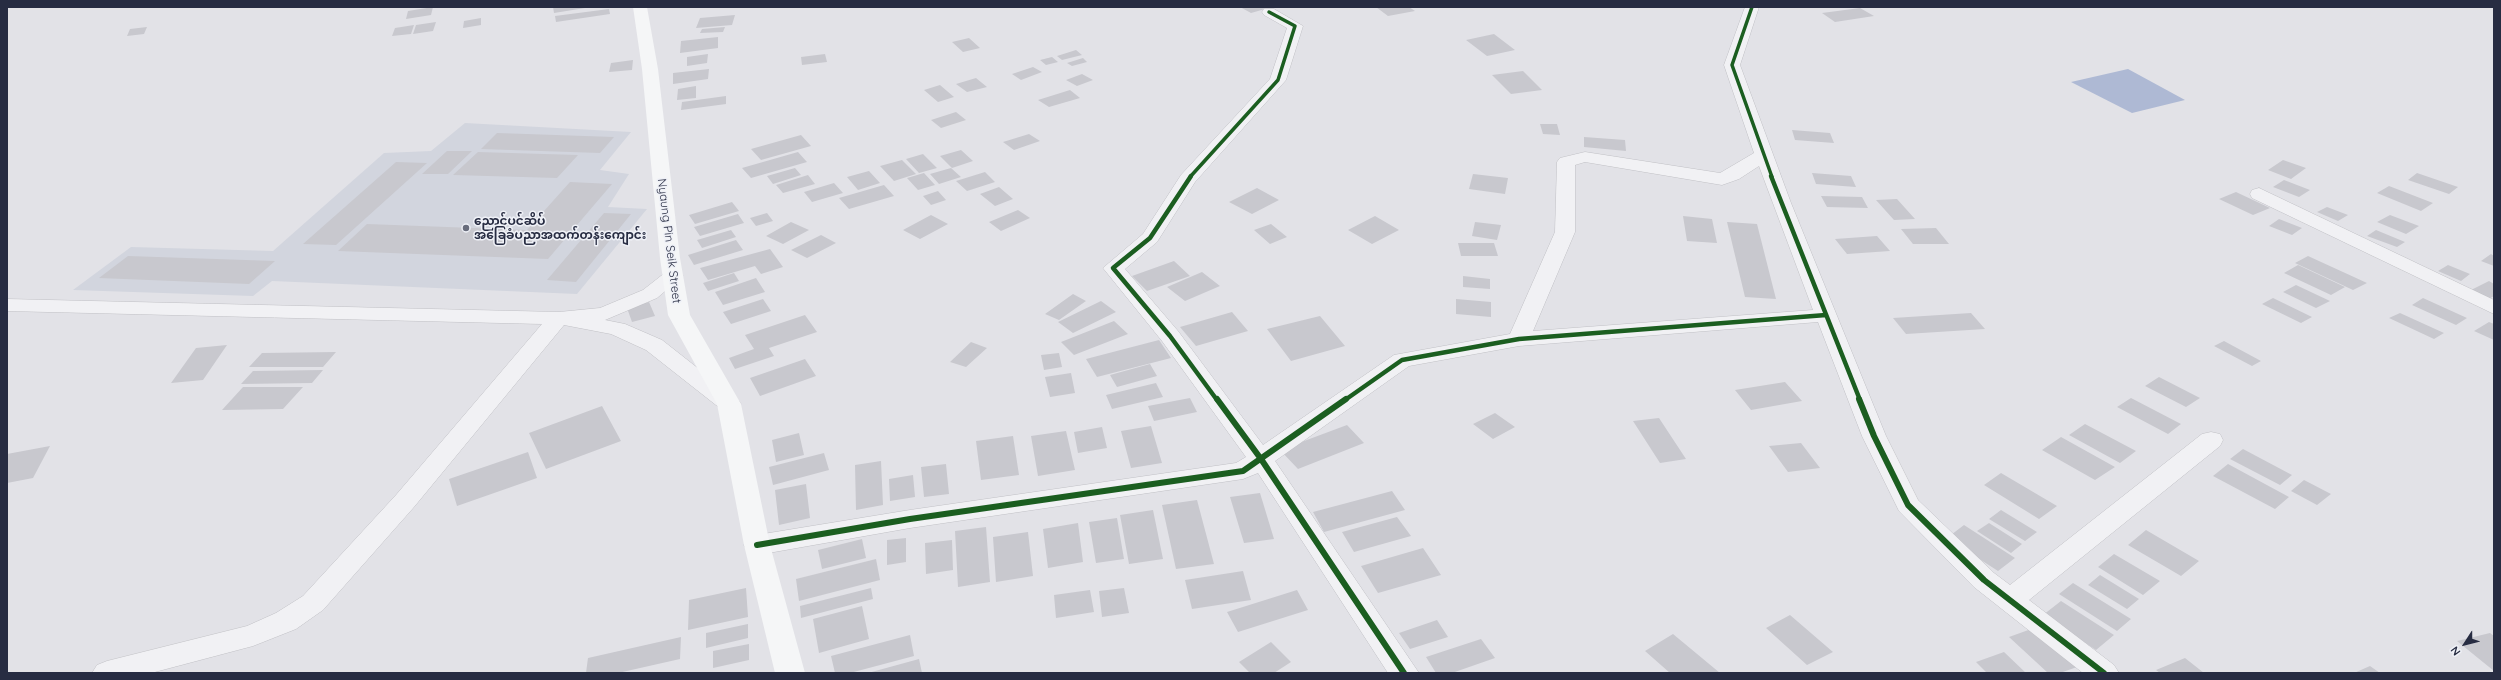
<!DOCTYPE html>
<meta charset="utf-8">
<style>
body{margin:0}
#map{position:relative;width:2501px;height:680px;overflow:hidden;background:#e2e2e7;font-family:Quicksand,sans-serif}
canvas{display:block}
.frame{position:absolute;inset:0;border:8px solid #272c42;pointer-events:none}
.north{position:absolute;left:2445px;top:624px;width:40px;height:40px;-webkit-text-stroke:3px #eff1f7;paint-order:stroke;rotate:234deg;font-size:11px;font-weight:700;line-height:16px;text-align:center;color:#272c42}
.north::after{content:'';display:block;margin:auto;width:14px;height:18px;background:#272c42;clip-path:polygon(50% 0,100% 100%,50% 72%,0 100%)}
</style>
<div id="map">
<canvas width="2501" height="680"></canvas>
<div class="frame"></div>
<div class="north">N</div>
</div>
<script>
const context = document.querySelector('canvas').getContext('2d');
context.lineJoin = 'round';
function fill(path, color) { context.fillStyle = color; context.fill(path, 'evenodd'); }
const poly = rows => new Path2D(rows.map(r => 'M' + r).join(''));
function strokePath(path, color, width, dash) { context.strokeStyle = color; context.lineWidth = width; context.lineCap = dash ? 'butt' : 'round'; context.setLineDash(dash || []); context.stroke(path); }
function drawText(font, color, halo, rows, align = 'center') {
  context.font = font + ' Quicksand,"Noto Sans Myanmar",sans-serif'; context.lineWidth = 3; context.setLineDash([]); context.textBaseline = 'middle'; context.strokeStyle = halo; context.fillStyle = color; for (const [text, x, y, turn = 0] of rows) {
    context.save(); context.translate(x, y); context.rotate((+turn || 0) * Math.PI / 180); context.textAlign = isNaN(turn) ? turn : align; if (halo) context.strokeText(text, 0, 0); context.fillText(text, 0, 0); context.restore();
  }
}
fill(poly([
 [465,123,631,132,600,170,629,174,608,207,647,209,577,294,272,281,253,296,73,290,131,247,273,251,384,153,431,151]
]), '#d2d5de');
fill(poly([
 [2128,69,2185,100,2132,113,2071,82]
]), '#aeb9d4');
fill(poly([
 [433,7,431,15,406,19,408,11],
 [553,7,585,7,585,8,554,13],
 [1240,7,1262,7,1265,9,1251,13],
 [1376,7,1409,7,1415,11,1388,16],
 [1860,8,1874,16,1835,22,1822,13],
 [609,9,610,14,556,22,555,16],
 [735,15,732,25,696,28,700,18],
 [481,18,481,25,463,28,464,21],
 [436,22,433,31,413,34,416,25],
 [414,25,411,34,392,36,395,28],
 [147,27,144,34,127,36,130,29],
 [725,27,723,32,700,33,702,29],
 [1494,34,1515,50,1487,56,1466,40],
 [718,37,718,48,680,53,681,41],
 [969,38,980,48,963,52,952,42],
 [1076,50,1082,55,1062,60,1057,56],
 [708,54,707,63,687,66,687,57],
 [825,54,827,62,802,65,801,57],
 [1052,57,1058,62,1046,65,1040,60],
 [1083,58,1087,62,1072,66,1067,63],
 [633,60,632,70,609,72,611,63],
 [1033,67,1042,72,1021,80,1012,74],
 [709,69,708,79,673,84,673,73],
 [1523,71,1542,90,1511,94,1492,75],
 [1082,74,1093,80,1077,86,1066,80],
 [976,78,987,87,967,92,956,84],
 [940,85,954,97,938,102,924,90],
 [696,86,696,98,677,100,678,89],
 [1070,90,1080,98,1049,107,1038,100],
 [726,96,726,104,681,110,682,102],
 [956,112,966,120,941,128,931,120],
 [1540,124,1557,124,1560,135,1543,134],
 [1792,130,1830,133,1834,143,1795,140],
 [497,133,614,137,600,153,481,149],
 [1029,134,1040,141,1014,150,1003,142],
 [801,135,811,146,761,160,751,149],
 [1584,137,1625,140,1626,151,1584,147],
 [961,150,973,161,952,168,940,156],
 [447,151,472,151,448,174,422,174],
 [478,152,578,155,557,178,453,175],
 [798,152,807,162,751,178,742,168],
 [923,154,937,168,919,173,906,159],
 [902,160,916,174,894,181,880,166],
 [2283,160,2306,168,2291,179,2268,170],
 [396,162,427,163,336,245,303,244],
 [795,168,801,175,773,184,767,176],
 [951,168,961,177,939,184,930,174],
 [869,171,880,183,858,190,847,177],
 [985,172,995,182,967,191,956,181],
 [924,173,935,185,918,190,907,178],
 [1812,173,1851,176,1856,187,1816,184],
 [2417,173,2458,187,2449,194,2408,180],
 [1473,174,1508,178,1505,194,1469,189],
 [808,175,815,184,783,193,776,185],
 [2284,180,2310,190,2299,197,2273,187],
 [570,182,612,184,548,259,338,251,367,224,527,230],
 [834,183,843,193,812,202,804,192],
 [884,185,894,196,849,209,839,198],
 [2389,186,2433,203,2421,211,2377,193],
 [999,187,1013,199,995,206,980,194],
 [1257,188,1279,200,1252,214,1229,202],
 [938,191,946,200,931,205,923,196],
 [2236,192,2270,208,2253,215,2219,199],
 [1821,196,1862,197,1868,208,1827,207],
 [1897,199,1915,219,1894,220,1876,200],
 [732,202,739,211,695,224,689,215],
 [2327,207,2348,215,2338,221,2317,212],
 [1018,210,1030,218,1001,231,989,222],
 [604,213,631,214,576,282,547,280],
 [767,213,773,221,756,226,750,218],
 [738,214,744,223,700,236,694,227],
 [931,215,948,224,920,239,903,230],
 [2390,215,2419,226,2406,234,2377,222],
 [1375,216,1399,230,1372,244,1348,230],
 [1683,216,1712,219,1717,243,1687,241],
 [2279,219,2302,228,2292,235,2269,226],
 [791,222,809,230,783,244,766,236],
 [1475,222,1501,225,1497,240,1472,236],
 [1727,222,1757,224,1776,299,1745,297],
 [1271,224,1287,237,1270,244,1254,230],
 [1936,228,1949,244,1913,244,1901,229],
 [731,230,736,237,702,248,697,240],
 [2376,230,2405,242,2397,247,2367,236],
 [821,235,836,243,807,258,791,250],
 [1877,236,1890,251,1847,254,1835,239],
 [736,240,743,250,694,265,688,255],
 [1458,243,1494,243,1498,256,1461,256],
 [770,249,783,267,761,274,755,266,708,280,700,268],
 [2491,254,2494,256,2494,266,2481,261],
 [128,256,275,261,249,284,99,278],
 [2308,256,2367,283,2353,290,2295,263],
 [1174,261,1190,276,1147,291,1132,276],
 [2298,265,2345,287,2331,295,2284,273],
 [2448,265,2470,274,2461,281,2438,271],
 [1202,272,1220,286,1185,301,1167,287],
 [734,273,739,281,708,291,703,283],
 [1463,276,1490,279,1490,289,1463,287],
 [756,278,765,292,723,305,715,292],
 [2489,281,2494,284,2494,296,2487,300,2469,291],
 [2296,285,2330,301,2316,308,2283,292],
 [1073,294,1086,301,1059,320,1045,314],
 [2273,298,2312,317,2301,323,2262,304],
 [2423,298,2467,318,2456,325,2412,305],
 [763,299,771,311,731,324,723,312],
 [1456,299,1491,302,1491,317,1456,314],
 [1101,301,1116,312,1073,333,1058,322],
 [649,302,655,316,632,322,627,308],
 [1232,312,1248,331,1196,346,1180,327],
 [1971,313,1985,329,1906,334,1893,318],
 [2400,313,2444,333,2434,339,2389,318],
 [805,315,817,332,769,348,774,356,735,369,729,358,754,349,745,335],
 [1320,316,1345,346,1291,361,1267,329],
 [1114,321,1128,334,1074,355,1061,342],
 [2489,322,2494,324,2494,340,2474,331],
 [1159,340,1171,358,1097,377,1086,359],
 [2224,341,2261,361,2252,366,2214,346],
 [971,342,987,348,966,367,950,362],
 [227,345,203,380,171,383,196,348],
 [336,352,323,367,249,367,262,353],
 [1059,353,1062,367,1044,370,1041,355],
 [805,359,816,376,760,396,750,378],
 [1150,364,1157,376,1117,387,1110,375],
 [323,370,312,383,241,384,253,371],
 [1071,373,1075,393,1050,397,1045,377],
 [2159,377,2200,398,2186,407,2145,386],
 [1785,382,1802,401,1751,410,1735,390],
 [1156,383,1163,397,1112,409,1106,395],
 [243,387,303,387,283,409,222,410],
 [1190,398,1197,412,1154,421,1148,406],
 [2131,398,2181,424,2168,434,2117,407],
 [602,406,621,441,546,469,529,433],
 [1495,413,1515,427,1493,439,1473,424],
 [1659,418,1686,459,1660,463,1633,421],
 [2085,424,2136,451,2120,463,2069,435],
 [1347,425,1364,443,1298,469,1280,450],
 [1151,426,1162,463,1131,468,1121,431],
 [1102,427,1107,448,1078,453,1074,432],
 [1066,431,1075,470,1038,476,1031,436],
 [799,433,804,455,776,462,772,440],
 [1013,436,1019,475,981,480,976,441],
 [2061,437,2115,467,2095,480,2042,450],
 [1801,443,1820,468,1788,472,1769,446],
 [50,446,33,478,7,483,7,454],
 [2243,449,2292,475,2280,485,2230,459],
 [528,452,537,478,457,506,449,479],
 [824,453,829,470,773,485,769,467],
 [881,461,883,505,856,510,855,465],
 [946,464,949,494,924,497,921,467],
 [2228,464,2289,497,2275,509,2213,476],
 [2001,473,2057,506,2039,519,1984,485],
 [913,475,915,497,890,501,889,479],
 [2304,480,2331,494,2317,505,2291,491],
 [806,484,810,518,779,525,775,490],
 [1392,491,1405,510,1324,532,1313,512],
 [1260,493,1274,539,1244,543,1230,497],
 [1197,500,1214,564,1176,569,1162,505],
 [1153,510,1163,559,1129,564,1120,515],
 [2001,510,2037,532,2025,541,1989,519],
 [1397,517,1411,536,1354,552,1342,532],
 [1117,518,1124,559,1096,563,1089,522],
 [1078,523,1083,562,1048,568,1043,529],
 [1989,523,2022,544,2011,553,1977,531],
 [1964,525,2015,558,1998,571,1947,538],
 [986,527,990,582,958,587,955,531],
 [2146,530,2199,561,2181,576,2128,545],
 [1028,532,1033,576,996,582,993,537],
 [906,538,906,562,887,565,887,540],
 [862,539,866,558,822,569,818,550],
 [952,540,953,570,926,574,925,543],
 [1423,548,1441,575,1378,593,1361,566],
 [2114,554,2160,581,2143,595,2098,567],
 [876,559,880,580,799,601,796,579],
 [1243,571,1251,600,1192,609,1185,580],
 [2100,575,2139,599,2127,609,2088,585],
 [2073,583,2131,619,2117,631,2059,594],
 [746,588,748,617,688,630,689,600],
 [871,588,873,599,801,618,800,606],
 [1124,588,1129,613,1102,617,1099,591],
 [1090,590,1094,612,1056,618,1054,595],
 [1297,590,1308,610,1238,632,1227,612],
 [2061,601,2114,635,2096,650,2043,615],
 [862,606,869,639,819,653,813,619],
 [1790,615,1833,652,1807,665,1766,628],
 [1437,620,1448,637,1410,649,1399,633],
 [748,624,748,638,706,648,706,633],
 [2034,628,2077,667,2060,673,2048,673,2009,637],
 [2490,633,2494,636,2494,671,2457,641],
 [1673,634,1720,673,1670,673,1645,651],
 [910,635,914,656,850,673,835,673,831,656],
 [681,637,680,659,618,673,586,673,588,658],
 [1481,639,1495,658,1452,673,1436,673,1426,657],
 [1271,642,1291,662,1274,673,1250,673,1239,662],
 [749,644,749,660,713,668,713,651],
 [2004,652,2026,673,1987,673,1976,662],
 [2185,658,2204,673,2160,673,2156,670],
 [919,659,922,673,868,673],
 [2370,666,2380,673,2354,673]
]), '#c8c8ce');
const street = poly([
 [1745,7,1759,7,1740,65,1791,203,1886,436,1918,500,1994,573,2010,585,2202,434,2211,432,2220,434,2223,440,2220,446,2029,600,2114,665,2119,673,2083,673,1974,587,1899,511,1862,436,1818,322,1519,346,1409,366,1275,461,1419,673,1388,673,1258,473,1243,479,910,528,757,555,748,552,744,545,748,538,757,535,910,510,1236,463,1246,457,1162,341,1103,268,1143,234,1181,175,1270,79,1287,28,1264,15,1262,12,1264,9,1274,9,1303,26,1286,80,1195,182,1157,242,1125,269,1178,331,1263,445,1394,355,1510,334,1555,232,1557,162,1560,158,1585,152,1720,173,1754,153,1724,65,1745,7],
 [1585,162,1722,185,1739,179,1759,166,1813,310,1533,331,1575,232,1575,165,1585,162],
 [2259,188,2494,300,2494,314,2252,198,2250,194,2252,190,2259,188],
 [673,270,680,272,683,276,657,298,605,320,625,324,662,340,737,399,741,404,737,409,729,411,721,409,646,350,611,334,564,325,414,507,323,610,296,629,253,646,151,673,92,673,97,665,107,661,247,626,276,613,303,596,396,495,542,324,7,311,7,299,559,312,600,308,643,290,666,272,673,270]
]);
strokePath(street, '#c0c0c5', 1);
fill(street, '#f1f1f4');
fill(poly([
 [633,7,647,7,658,69,680,258,690,315,741,404,770,545,805,673,775,673,744,545,717,404,668,315,660,258,642,69,633,7]
]), '#f5f6f7');
strokePath(poly([
 [1752,7,1732,65,1772,177],
 [1190,177,1278,80,1295,26,1269,12]
]), '#1b5e20', 3.5);
strokePath(poly([
 [1191,176,1150,238,1113,268,1170,336,1217,400],
 [1771,176,1860,400],
 [1345,400,1402,360,1519,339,1826,315]
]), '#1b5e20', 4.5);
strokePath(poly([
 [1217,399,1261,459,1404,673],
 [1859,399,1874,436,1908,505,1984,580,2104,673],
 [757,545,910,519,1243,471,1346,399]
]), '#1b5e20', 6);
for (const [x, y, r, color] of [
 [466,228,4,"#686c7c"]
]) { const dot = new Path2D(); dot.arc(x, y, r, 0, 2 * Math.PI); context.fillStyle = color; context.fill(dot); strokePath(dot, '#eff1f7', 1.5); }
drawText('bold 12px', '#272c42', '#eff1f7', [
 ["ညောင်ပင်ဆိပ်",474,221],
 ["အခြေခံပညာအထက်တန်းကျောင်း",474,235]
], 'left');
drawText('12px', '#272c42', '#eff1f7', [
 ["Nyaung Pin Seik Street",669,241,83]
]);
</script>
